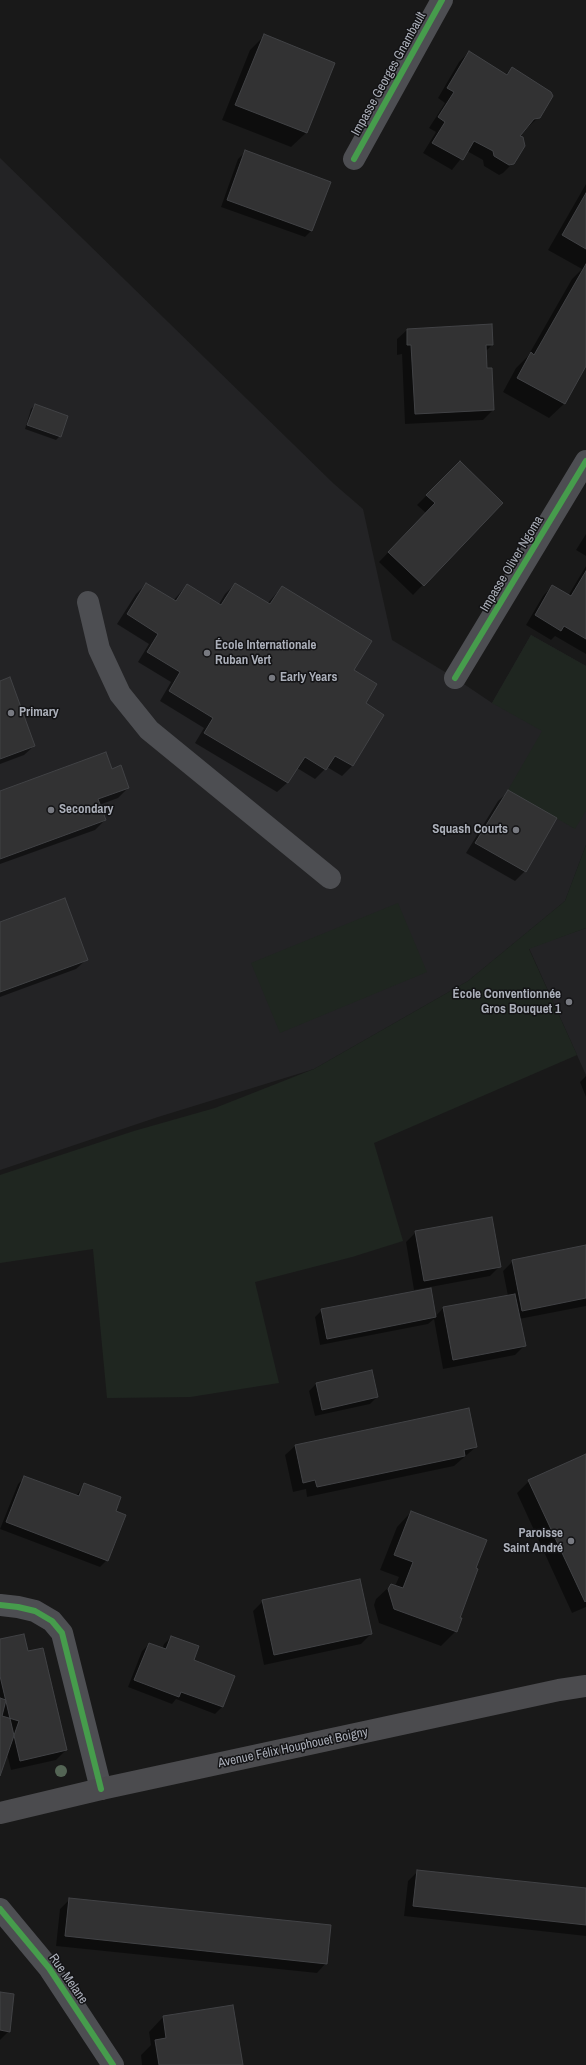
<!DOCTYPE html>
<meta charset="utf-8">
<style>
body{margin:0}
canvas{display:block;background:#191919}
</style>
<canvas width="586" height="2065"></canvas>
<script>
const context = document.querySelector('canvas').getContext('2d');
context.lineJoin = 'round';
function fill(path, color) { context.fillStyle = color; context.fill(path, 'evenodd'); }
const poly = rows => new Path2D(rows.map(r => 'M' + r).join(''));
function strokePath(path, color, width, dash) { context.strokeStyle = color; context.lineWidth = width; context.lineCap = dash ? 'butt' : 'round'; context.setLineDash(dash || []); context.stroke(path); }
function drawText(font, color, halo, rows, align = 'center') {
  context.font = font + ' "Archivo Narrow",sans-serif'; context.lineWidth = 3; context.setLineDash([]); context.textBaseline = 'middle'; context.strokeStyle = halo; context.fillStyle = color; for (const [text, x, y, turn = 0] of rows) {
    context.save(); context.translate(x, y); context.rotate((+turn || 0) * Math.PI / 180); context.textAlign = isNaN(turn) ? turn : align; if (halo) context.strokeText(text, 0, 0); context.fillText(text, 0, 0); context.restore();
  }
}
fill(poly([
 [0,158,334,484,363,509,392,640,455,678,492,703,531,635,586,666,586,845,565,901,468,981,314,1069,158,1117,0,1170],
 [586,928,586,1075,529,948]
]), '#232325');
fill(poly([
 [531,635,586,666,586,811,575,829,508,790,542,731,492,703],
 [586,845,586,928,529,949,577,1055,374,1143,403,1241,352,1257,255,1282,279,1383,190,1397,107,1398,93,1249,0,1263,0,1175,134,1131,215,1108,314,1069,468,981,565,901],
 [398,903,427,972,280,1033,251,963]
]), '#1f2620');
fill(poly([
 [264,36,334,63,306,133,291,147,222,120,250,50],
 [469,52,505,75,512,68,539,117,518,136,513,163,503,173,499,175,484,166,483,160,467,151,452,170,423,153,436,132,429,128,445,103,438,98,459,62],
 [245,152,312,230,305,237,221,207,238,159],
 [586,184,586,365,564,404,549,418,503,392,516,368,528,356,572,279,582,269,548,250],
 [491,325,492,345,486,351,486,369,493,410,483,420,405,424,402,354,397,355,397,339,407,330],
 [35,405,60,436,56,440,25,429,31,409],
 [460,462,502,503,413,595,379,562,426,513,417,505],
 [586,534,586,556,576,550],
 [586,566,586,654,555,636,551,640,526,625,543,596,552,586,568,596],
 [146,584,173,601,187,585,219,604,225,594,235,584,267,604,282,587,353,671,364,704,383,715,352,766,342,776,327,767,315,779,297,768,287,783,277,792,195,743,204,728,160,701,171,682,138,662,149,644,117,624,136,594],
 [0,682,34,746,24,755,0,764],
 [111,770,128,788,118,798,99,805,105,820,95,830,0,864,0,792],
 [508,792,525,871,515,881,466,853,498,801],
 [0,923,86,960,76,969,0,997],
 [586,1076,586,1097,580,1082],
 [416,1232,500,1266,490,1276,414,1290,406,1242],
 [586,1247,586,1306,519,1319,524,1346,515,1355,443,1369,434,1319,428,1324,320,1345,315,1317,322,1310,435,1317,443,1308,508,1296,503,1271,513,1261],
 [371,1371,377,1397,370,1404,315,1416,309,1391,316,1384],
 [295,1446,476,1447,454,1466,307,1497,306,1489,293,1492,285,1455],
 [586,1455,586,1607,572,1613,517,1493,529,1481],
 [25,1477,76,1496,85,1484,115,1512,107,1560,100,1567,0,1529,18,1484],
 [411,1512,458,1618,456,1631,441,1646,379,1623,374,1605,376,1599,391,1585,395,1586,399,1577,380,1570,397,1527],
 [263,1601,371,1634,361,1644,264,1665,253,1611],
 [171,1637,192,1661,234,1677,222,1707,215,1714,176,1699,172,1704,128,1687,142,1651,149,1644,162,1649,164,1644],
 [0,1640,28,1653,66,1750,56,1760,11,1770,7,1754,0,1773],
 [418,1871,586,1889,586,1936,404,1916,408,1881],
 [70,1899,326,1963,317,1973,56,1946,60,1909],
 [0,1993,9,2031,0,2040],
 [163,2017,242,2065,142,2065,141,2055,151,2045,149,2032]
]), '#0007');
const building = poly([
 [264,34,335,63,307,133,235,105,264,34],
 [469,51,507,75,512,67,551,92,553,96,540,118,534,119,520,136,523,137,525,146,514,164,509,165,494,156,493,151,474,141,463,160,432,143,445,122,438,117,454,92,447,88,469,51],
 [245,150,331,182,312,231,227,200,245,150],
 [586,193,586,249,562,235,586,193],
 [586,264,586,366,565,404,517,378,531,352,534,355,586,264],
 [492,324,493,345,486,345,487,368,492,368,494,410,415,414,411,345,407,345,407,329,492,324],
 [35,404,68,416,61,437,27,425,35,404],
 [460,461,503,503,424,586,388,552,435,503,426,495,460,461],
 [586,571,586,639,564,626,561,631,535,615,552,585,571,596,586,571],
 [146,583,176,601,187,584,221,605,235,583,270,604,282,586,372,641,354,670,377,684,366,703,384,715,353,766,335,756,326,770,305,757,288,783,204,733,213,718,169,691,180,672,147,652,158,634,127,614,146,583],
 [10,677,35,746,0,759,0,681,10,677],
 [106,752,112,769,121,765,129,788,98,799,106,820,0,859,0,791,106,752],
 [508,790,557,818,526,872,475,843,508,790],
 [65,898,88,960,0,992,0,922,65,898],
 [492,1217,501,1267,424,1281,415,1231,492,1217],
 [586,1245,586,1298,522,1311,512,1260,586,1245],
 [431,1288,436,1317,327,1339,321,1309,431,1288],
 [515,1294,526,1346,453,1360,443,1307,515,1294],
 [372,1370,378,1397,322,1410,316,1383,372,1370],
 [469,1408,477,1447,464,1450,465,1456,317,1487,315,1480,303,1483,295,1445,469,1408],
 [586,1454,586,1601,585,1602,528,1480,586,1454],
 [24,1476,79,1496,84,1483,121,1497,116,1511,126,1515,108,1561,6,1522,24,1476],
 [411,1511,487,1540,476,1568,478,1569,460,1618,462,1618,457,1632,394,1609,388,1589,391,1584,403,1588,413,1562,394,1555,411,1511],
 [360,1579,372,1634,274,1655,262,1600,360,1579],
 [24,1634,28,1651,43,1648,67,1750,20,1761,0,1676,0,1639,24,1634],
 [171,1636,199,1646,194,1660,235,1676,223,1707,181,1692,179,1697,134,1680,149,1643,166,1649,171,1636],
 [0,1698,6,1700,2,1716,19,1721,0,1776,0,1698],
 [417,1870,586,1888,586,1925,413,1906,417,1870],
 [69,1898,331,1925,327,1964,65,1936,69,1898],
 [0,1992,14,1994,10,2032,0,2030,0,1992],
 [233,2005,243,2065,159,2065,155,2040,166,2038,163,2016,233,2005]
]);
fill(building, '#323233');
strokePath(building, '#414245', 1);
strokePath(poly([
 [354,159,442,0],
 [88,602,99,649,120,694,149,730,330,878],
 [455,678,586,461],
 [0,1605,18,1607,35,1611,52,1621,62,1633,101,1789],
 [0,1909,49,1968,113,2065]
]), '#4d4e52', 22);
strokePath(poly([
 [0,1813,101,1789,559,1690,586,1686]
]), '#4b4b4e', 22);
strokePath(poly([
 [354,159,442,0],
 [455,678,586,461],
 [0,1605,18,1607,35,1611,52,1621,62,1633,101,1789],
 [0,1909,49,1968,113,2065]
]), '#469c4c', 6);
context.fillStyle = '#546555';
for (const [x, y] of [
 [61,1771]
]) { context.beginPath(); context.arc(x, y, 6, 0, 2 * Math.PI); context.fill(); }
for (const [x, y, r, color] of [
 [207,653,4,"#787a81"],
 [272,678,4,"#787a81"],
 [11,713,4,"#787a81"],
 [51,810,4,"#787a81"],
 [516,830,4,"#787a81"],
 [569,1002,4,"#787a81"],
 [571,1541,4,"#787a81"]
]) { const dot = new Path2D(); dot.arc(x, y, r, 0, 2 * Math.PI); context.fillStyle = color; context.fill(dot); strokePath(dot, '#131315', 1.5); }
drawText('13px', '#abafb9', '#131315', [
 ["Impasse Georges Gnambault",389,74,-61],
 ["Impasse Oliver Ngoma",512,564,-59],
 ["Avenue Félix Houphouet Boigny",293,1748,-12],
 ["Rue Melane",68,1979,55]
]);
drawText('bold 13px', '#abafb9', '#131315', [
 ["École Internationale",215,646],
 ["Ruban Vert",215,661],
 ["Early Years",280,678],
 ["Primary",19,713],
 ["Secondary",59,810],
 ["Squash Courts",508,830,"right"],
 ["École Conventionnée",561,995,"right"],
 ["Gros Bouquet 1",561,1010,"right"],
 ["Paroisse",563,1534,"right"],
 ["Saint André",563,1549,"right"]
], 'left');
</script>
